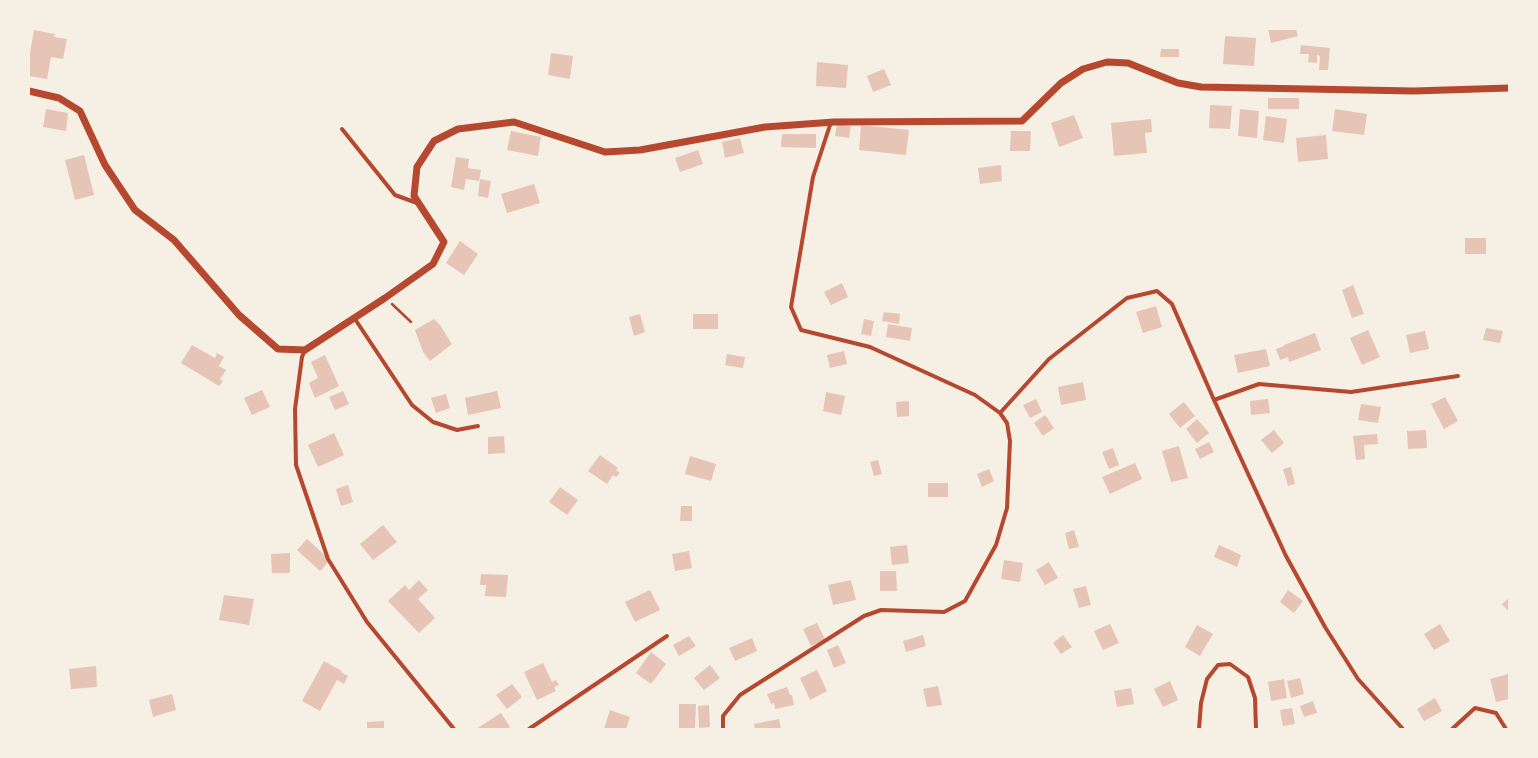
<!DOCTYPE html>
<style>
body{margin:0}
#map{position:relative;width:1538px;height:758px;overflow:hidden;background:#f6efe4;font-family:"Space Grotesk",sans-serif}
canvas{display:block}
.frame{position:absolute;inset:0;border:30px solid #f6efe4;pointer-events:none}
</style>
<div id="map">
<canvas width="1538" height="758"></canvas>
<div class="frame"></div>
</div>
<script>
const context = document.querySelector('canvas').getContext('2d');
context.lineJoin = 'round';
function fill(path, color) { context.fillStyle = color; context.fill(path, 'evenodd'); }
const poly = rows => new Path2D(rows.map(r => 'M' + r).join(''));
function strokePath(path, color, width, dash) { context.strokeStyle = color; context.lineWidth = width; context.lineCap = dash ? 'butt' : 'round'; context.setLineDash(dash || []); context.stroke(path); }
fill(poly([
 [1268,29,1296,29,1298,36,1271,43],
 [34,30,55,34,54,37,67,39,63,59,51,57,47,79,29,76,29,59],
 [1225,36,1256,38,1254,66,1223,64],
 [1301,45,1330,48,1328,70,1319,70,1320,56,1317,55,1317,63,1308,62,1309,54,1300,54],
 [1161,49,1179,49,1179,57,1160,57],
 [551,53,573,56,570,79,548,75],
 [817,62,848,65,846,88,816,86],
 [884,69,891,85,873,92,867,76],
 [1268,98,1299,98,1299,109,1268,109],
 [1210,105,1232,106,1230,129,1209,128],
 [46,109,68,113,66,131,43,127],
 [1240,109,1259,111,1257,138,1238,136],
 [1335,109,1367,114,1364,135,1332,131],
 [1074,115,1083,138,1059,147,1051,123],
 [1266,116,1287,119,1284,143,1263,140],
 [1151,119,1152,132,1145,133,1147,153,1114,156,1111,123],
 [837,124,851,126,849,138,835,136],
 [861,125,909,130,906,155,859,150],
 [511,131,541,137,538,156,507,150],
 [1011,131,1031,131,1030,151,1010,151],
 [782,134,816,134,816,148,781,147],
 [1326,135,1328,159,1298,162,1296,138],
 [740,138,744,153,725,158,722,142],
 [698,150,703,164,680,172,675,158],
 [84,155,94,195,75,200,65,160],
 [456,157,469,159,468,168,481,170,479,181,466,179,464,190,451,187],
 [1001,165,1002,181,980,184,978,168],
 [480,179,491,181,488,198,478,196],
 [534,184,540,203,507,213,501,194],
 [1465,238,1486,238,1486,254,1465,254],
 [460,241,478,254,464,275,446,263],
 [842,283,848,297,831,305,824,292],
 [1353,285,1364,314,1352,318,1342,290],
 [1156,306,1162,327,1143,333,1136,312],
 [884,312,900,314,899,324,882,321],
 [640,314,645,332,634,336,629,317],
 [693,314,718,314,718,329,693,329],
 [434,319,440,325,452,344,430,361,423,352,415,330],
 [864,319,874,321,871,336,861,334],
 [888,324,912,328,910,341,886,337],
 [1486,328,1503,331,1500,343,1483,340],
 [1368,330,1380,357,1362,365,1350,338],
 [1425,331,1429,349,1410,353,1406,335],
 [1315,333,1321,350,1289,362,1288,357,1280,360,1276,349,1284,346,1284,345],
 [192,345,215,358,217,353,224,357,219,366,226,370,220,379,223,381,219,386,181,363],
 [1266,349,1270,366,1238,373,1234,355],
 [844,351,847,364,830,368,827,355],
 [727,354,745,357,743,368,725,365],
 [325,355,339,386,315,398,309,383,318,378,311,362],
 [1083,382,1086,400,1061,405,1058,387],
 [262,390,270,407,252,415,244,398],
 [343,391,349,404,335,410,329,397],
 [497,391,501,408,468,415,465,398],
 [826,392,845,396,841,415,823,411],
 [446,394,450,408,436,413,431,398],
 [1445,397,1458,421,1444,429,1431,404],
 [1036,399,1042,412,1030,418,1023,405],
 [1268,399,1270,413,1251,415,1250,401],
 [909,401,909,416,897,417,896,402],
 [1184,402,1195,416,1180,428,1169,414],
 [1361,404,1381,407,1378,423,1358,420],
 [1045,415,1054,428,1043,436,1034,423],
 [1197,419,1209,433,1197,443,1186,429],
 [1274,430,1284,443,1272,453,1261,440],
 [1426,430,1427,448,1408,449,1407,431],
 [334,433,344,455,318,467,308,445],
 [1377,434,1378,444,1364,445,1365,459,1356,460,1353,436],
 [504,436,505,453,488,454,488,437],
 [1209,442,1214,452,1200,459,1195,449],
 [1179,446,1188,478,1171,482,1162,451],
 [1113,448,1119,465,1109,469,1102,452],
 [600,455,618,468,616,470,620,473,616,477,613,475,607,484,588,471],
 [690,456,716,464,711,481,685,474],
 [878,460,882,474,874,476,870,462],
 [1135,463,1142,479,1110,494,1102,477],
 [1291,467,1295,484,1288,486,1283,469],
 [989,469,994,481,982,487,977,474],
 [928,483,948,483,948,497,928,497],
 [348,485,353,502,341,506,336,489],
 [560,487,578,500,567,515,549,502],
 [681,506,692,506,692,521,680,521],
 [383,525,397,542,373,560,360,544],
 [1074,530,1079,547,1069,549,1065,533],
 [307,539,330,560,320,571,297,550],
 [907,545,909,563,892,565,890,547],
 [1219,545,1241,555,1237,567,1214,557],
 [689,551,692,568,675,571,672,554],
 [290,553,290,573,272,573,271,554],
 [1004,560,1023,563,1020,582,1001,579],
 [1049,562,1058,578,1045,585,1036,570],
 [880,571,896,571,897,591,880,591],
 [481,574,508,575,506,597,485,596,486,585,480,585],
 [419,580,428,590,418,599,435,618,419,633,388,601,405,585,409,590],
 [851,580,856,600,833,605,828,585],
 [1086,586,1091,605,1079,608,1073,589],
 [650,590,660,610,635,622,625,602],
 [1288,590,1303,601,1294,613,1280,602],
 [224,595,254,599,249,625,219,620],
 [1509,598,1509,612,1502,604],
 [817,623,825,639,811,646,803,629],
 [1110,624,1119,643,1103,650,1094,631],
 [1440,624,1450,641,1434,650,1424,634],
 [1197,625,1213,634,1200,656,1185,647],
 [923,635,926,646,906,652,903,641],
 [1063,635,1072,647,1061,654,1053,643],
 [689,636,696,646,679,656,673,645],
 [752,638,757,651,735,661,729,648],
 [838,645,846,663,834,668,827,650],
 [651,652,666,664,651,684,636,673],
 [324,661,342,671,341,672,348,676,344,684,337,680,320,711,302,701],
 [543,663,552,682,556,680,559,685,554,687,556,691,537,700,524,672],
 [710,665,720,678,704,690,694,678],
 [96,666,97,687,71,689,69,669],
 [817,670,827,691,810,700,800,678],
 [1508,674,1509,679,1509,699,1496,702,1490,679],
 [1300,678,1304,694,1291,698,1287,681],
 [1284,679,1287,698,1271,701,1268,682],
 [1170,681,1178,700,1163,707,1154,689],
 [512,684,522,697,507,709,496,695],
 [938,686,942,705,927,707,923,689],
 [787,687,790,695,792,695,794,705,775,709,774,703,771,704,767,694],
 [1131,688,1134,704,1117,707,1114,691],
 [172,694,176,710,153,717,149,700],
 [1435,698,1442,711,1424,721,1417,709],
 [1313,701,1317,713,1304,717,1300,706],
 [679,704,696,704,695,729,679,728],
 [709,705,710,727,699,728,698,706],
 [1292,708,1295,724,1283,726,1280,710],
 [610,710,630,717,626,729,604,729],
 [501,713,510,727,508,729,476,729],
 [779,719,781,729,755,729,754,724],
 [384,721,384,729,367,729,367,722]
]), '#e6c5b7');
strokePath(poly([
 [392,304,411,322]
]), '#b5482f', 2.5);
strokePath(poly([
 [342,129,395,195,417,203],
 [355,319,412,405,433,422,457,430,478,426],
 [305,350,302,357,295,409,296,465,328,559,367,622,454,729],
 [1214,400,1259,384,1351,392,1458,376],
 [1000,413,1049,359,1127,298,1157,291,1172,304,1214,400,1286,556,1325,627,1358,679,1403,729],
 [529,729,667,636],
 [723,729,723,716,740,695,864,616,881,610,944,612,965,601,996,545,1007,508,1010,441,1007,423,1000,413,975,395,870,347,801,330,791,307,813,177,830,125,832,123],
 [1199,729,1201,703,1207,679,1218,665,1230,664,1248,677,1255,698,1256,729],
 [1452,729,1475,708,1496,713,1506,729]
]), '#b5482f', 4);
strokePath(poly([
 [29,91,59,98,80,111,105,165,135,210,174,240,239,315,278,349,305,350,385,298,433,264,444,242,414,196,417,167,434,141,458,129,514,122,605,152,640,150,765,127,834,122,1022,121,1061,83,1083,69,1107,62,1128,63,1178,83,1201,87,1414,91,1509,88]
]), '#b5482f', 7);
</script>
